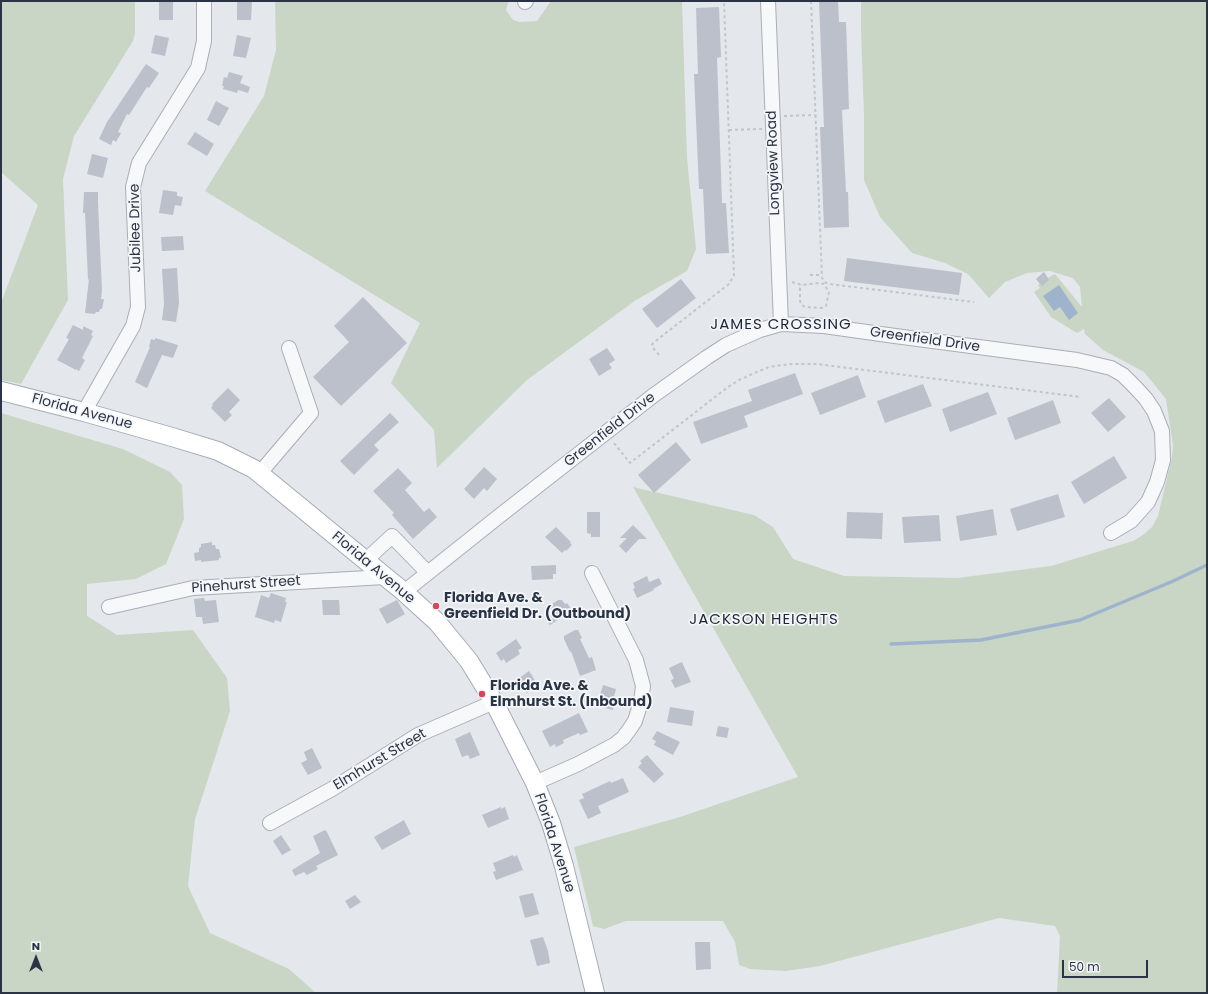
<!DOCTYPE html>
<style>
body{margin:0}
#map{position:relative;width:1208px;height:994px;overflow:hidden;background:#e4e7ec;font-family:Poppins,sans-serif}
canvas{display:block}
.frame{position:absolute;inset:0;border:2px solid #2b3445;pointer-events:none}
.north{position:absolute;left:16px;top:938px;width:40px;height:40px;-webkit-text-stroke:3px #f4f6f9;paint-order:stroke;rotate:0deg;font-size:11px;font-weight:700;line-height:16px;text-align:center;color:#2b3445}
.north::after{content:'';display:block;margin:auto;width:14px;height:18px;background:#2b3445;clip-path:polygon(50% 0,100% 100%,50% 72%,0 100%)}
.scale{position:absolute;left:1062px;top:960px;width:86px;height:18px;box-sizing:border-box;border:2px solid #2b3445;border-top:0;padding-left:5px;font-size:12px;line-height:14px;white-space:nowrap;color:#2b3445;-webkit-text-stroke:3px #f4f6f9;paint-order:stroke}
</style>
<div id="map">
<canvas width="1208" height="994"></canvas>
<div class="frame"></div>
<div class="north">N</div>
<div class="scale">50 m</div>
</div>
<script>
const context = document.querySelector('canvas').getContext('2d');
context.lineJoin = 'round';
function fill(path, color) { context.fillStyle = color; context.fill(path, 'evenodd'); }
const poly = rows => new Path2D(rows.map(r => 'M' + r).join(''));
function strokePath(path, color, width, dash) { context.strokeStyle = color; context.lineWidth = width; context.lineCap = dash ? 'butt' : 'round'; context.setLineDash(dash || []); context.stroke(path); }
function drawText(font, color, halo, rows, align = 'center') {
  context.font = font + ' Poppins,sans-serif'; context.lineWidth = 3.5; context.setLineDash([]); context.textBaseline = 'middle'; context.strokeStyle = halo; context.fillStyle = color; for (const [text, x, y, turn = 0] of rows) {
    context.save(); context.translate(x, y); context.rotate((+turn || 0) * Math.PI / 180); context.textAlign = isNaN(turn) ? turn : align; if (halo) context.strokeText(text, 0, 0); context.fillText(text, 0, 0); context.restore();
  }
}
fill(poly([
 [1,1,135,1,135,33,133,41,74,136,63,179,68,300,21,384,1,380,1,303,38,205,1,172],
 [275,1,509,1,506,10,513,20,519,22,537,21,551,1,682,1,687,158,696,249,687,271,636,300,527,380,437,468,434,430,391,383,420,323,205,191,264,96,276,50],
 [861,1,1207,1,1207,993,1057,993,1060,936,1055,926,999,918,820,966,785,971,750,969,739,965,735,942,723,921,626,921,604,929,593,926,574,847,680,817,798,777,633,487,754,515,773,527,793,559,844,576,957,578,1051,566,1133,541,1143,535,1152,527,1158,516,1172,457,1173,445,1166,399,1144,372,1103,350,1085,334,1084,329,1077,333,1051,317,1034,292,1040,288,1038,285,1040,283,1036,279,1044,272,1048,278,1055,274,1082,307,1080,287,1073,278,1050,271,1027,273,1005,282,989,298,968,274,945,263,912,253,880,217,864,180,864,116,861,29],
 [1,413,123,449,170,472,182,485,184,519,166,564,136,579,87,584,87,616,117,635,193,630,227,678,230,711,195,819,188,886,210,933,289,969,316,993,1,993]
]), '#c9d6c5');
fill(poly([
 [1059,285,1078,313,1069,320,1060,307,1054,311,1043,296]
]), '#9fb4cc');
strokePath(poly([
 [891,644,981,640,1080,620,1171,582,1207,565]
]), '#9fb4cc', 3.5);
fill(poly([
 [819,1,838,1,839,22,846,22,849,109,842,110,846,192,848,192,849,227,824,228,820,127,824,127],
 [159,2,173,2,173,20,159,20],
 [237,2,252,2,251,20,237,20],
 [719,7,721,57,717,58,722,203,726,203,729,253,706,254,703,189,699,189,694,74,698,74,696,8],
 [155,35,169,38,165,56,151,53],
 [237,35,251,38,246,58,233,56],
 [146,64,159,73,149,88,147,87,129,115,127,114,118,132,121,133,116,142,113,140,111,145,99,139,107,122],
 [229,72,243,76,240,83,250,87,248,93,238,90,237,93,223,89,224,86,222,86,224,77,227,78],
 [216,101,229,108,219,126,207,120],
 [195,132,214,144,207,156,187,144],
 [92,154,108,158,103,178,87,174],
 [163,190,177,192,177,196,183,197,181,206,175,205,173,215,159,213],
 [84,192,98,192,98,203,102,291,101,299,104,299,102,309,100,309,99,312,96,312,95,314,85,313,89,279,88,280,85,213,83,213],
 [183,236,184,250,162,251,161,237],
 [847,258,962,273,959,295,844,281],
 [177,268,179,303,176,322,162,320,164,304,162,269],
 [1044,272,1049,280,1042,286,1036,279],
 [681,279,696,298,657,328,642,309],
 [363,297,407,343,341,406,313,377,349,342,334,326],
 [73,325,83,330,83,326,93,331,91,335,93,336,82,358,85,360,79,371,76,369,76,370,57,360,69,339,66,338],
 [155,338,178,345,177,348,173,358,162,355,147,388,135,382,150,347,149,347,151,339,155,340],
 [607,348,615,360,609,364,612,368,599,376,589,359],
 [795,373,803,394,744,416,748,427,701,444,693,422,752,401,748,390],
 [858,375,866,397,820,415,811,393],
 [923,384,932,406,885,423,877,401],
 [228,388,240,400,229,412,232,415,225,422,211,408,213,405,212,404],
 [988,392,997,414,950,432,942,409],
 [1109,398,1126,417,1108,432,1091,413],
 [1053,400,1061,423,1015,440,1007,418],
 [390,413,399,422,374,445,379,450,354,475,340,461],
 [676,442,691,460,654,493,638,475],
 [1114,456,1127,478,1084,504,1071,482],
 [484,467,497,479,487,491,484,488,474,499,464,489],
 [398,468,412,483,405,490,424,512,429,508,437,517,413,539,392,515,394,513,373,491],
 [1058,494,1065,517,1017,531,1010,509],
 [993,509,997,535,960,541,956,516],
 [587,512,600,512,600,537,591,537,591,534,587,533],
 [847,512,883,513,882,539,846,538],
 [939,515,941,541,904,543,902,517],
 [633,525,647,539,639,539,626,553,619,546,627,538,620,538],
 [556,527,571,542,570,543,572,545,566,551,565,550,562,553,545,537],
 [212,542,212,545,215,545,216,549,219,549,221,558,219,558,219,560,201,562,201,560,195,561,194,553,199,552,199,548,201,547,201,544],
 [556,565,556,574,553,574,553,579,532,580,531,566],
 [647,576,649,582,659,578,662,584,653,589,654,590,637,598,633,589,635,588,633,583],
 [271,593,286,598,285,602,287,602,281,622,275,620,274,623,255,617,261,595,269,598],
 [204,598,205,601,216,600,219,622,203,624,202,617,196,617,194,599],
 [322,600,339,600,340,615,323,615],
 [397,600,405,614,387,624,379,609],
 [558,600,562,600,565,604,567,603,572,610,559,620,559,619,550,625,545,619,554,613,549,606],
 [575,630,578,630,582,638,580,639,589,658,592,657,596,670,580,676,571,651,570,652,564,639,564,636],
 [516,639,522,648,518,650,520,654,506,663,504,659,501,661,496,653],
 [682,662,691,682,675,688,671,680,674,679,669,668],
 [529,671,538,685,527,693,523,687,520,688,515,681],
 [603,685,616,689,613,700,616,701,613,710,597,706],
 [670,707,694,711,692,726,667,722],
 [579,713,588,732,580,735,579,733,563,740,564,743,556,747,555,744,550,747,542,731],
 [718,726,729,728,727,738,716,736],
 [657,731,680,742,673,755,654,745,656,741,652,739],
 [470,732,480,755,470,759,468,755,462,757,455,739],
 [312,748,322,768,308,775,301,763,307,760,304,752],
 [647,755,664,774,654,783,638,767,642,763,640,761],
 [623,778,629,792,598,806,601,813,588,819,579,800,584,798,582,794,610,781,611,783],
 [501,807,501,809,505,807,509,819,488,828,482,815],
 [404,820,411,834,382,850,374,837],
 [325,830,327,832,338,855,316,866,318,869,307,875,304,872,295,876,292,870,320,853,313,836],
 [281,835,291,850,282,855,273,841],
 [513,855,514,857,517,855,523,870,496,880,493,872,496,871,493,863],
 [533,893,539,914,525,918,519,896],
 [355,895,361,902,350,909,345,901],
 [543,937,548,951,550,963,537,966,530,940],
 [695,942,710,942,711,969,696,970]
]), '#bbc0ca');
const minor = poly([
 [768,1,781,324],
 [525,2,526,1],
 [84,412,133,326,138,307,133,187,139,163,198,68,204,41,204,1],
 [259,474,311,413,289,348],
 [365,561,392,536,428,573],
 [404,592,498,517,654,395,706,358,726,345,760,330,781,324,824,326,895,336,1077,360,1111,368,1123,375,1136,388,1146,399,1154,411,1162,431,1163,460,1157,482,1148,502,1131,521,1111,533],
 [109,607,193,588,385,577],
 [535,783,578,764,614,745,623,738,629,730,635,721,641,702,643,686,636,660,592,573],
 [270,823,332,789,418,735,494,702]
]);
const major = poly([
 [1,391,84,412,172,437,218,451,254,469,404,592,437,622,469,661,494,702,535,783,551,823,564,866,595,993]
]);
strokePath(minor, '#a9aeb7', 16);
strokePath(major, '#a3abb8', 20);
strokePath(poly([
 [811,1,822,278,826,283,830,284,974,302],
 [784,116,815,115],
 [729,130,762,129],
 [810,275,821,275],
 [792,282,802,285,819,283,824,284,829,292,826,306,821,308,805,307,802,305,800,301,800,288,802,285],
 [659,355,653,348,652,345,653,343,729,284,734,275,724,1],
 [614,443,630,463,728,387,739,380,759,371,769,367,790,364,817,364,1081,397]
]), '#c2c5cb', 2, [3, 3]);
strokePath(minor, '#f7f8fa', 14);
strokePath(major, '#fff', 18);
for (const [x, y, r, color] of [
 [436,606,4,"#d1495b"],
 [482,694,4,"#d1495b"]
]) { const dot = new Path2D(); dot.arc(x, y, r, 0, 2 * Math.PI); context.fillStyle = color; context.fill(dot); strokePath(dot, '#f4f6f9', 1.5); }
drawText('14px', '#2b3445', '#f4f6f9', [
 ["Longview Road",774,163,-92],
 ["Jubilee Drive",136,228,-91],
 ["Greenfield Drive",925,340,8],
 ["Florida Avenue",82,412,15],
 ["Greenfield Drive",610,430,-38],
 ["Florida Avenue",373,568,40],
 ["Pinehurst Street",246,585,-4],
 ["Elmhurst Street",380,760,-31],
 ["Florida Avenue",554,843,72]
]);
drawText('bold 14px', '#2b3445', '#f4f6f9', [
 ["Florida Ave. &",444,598],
 ["Greenfield Dr. (Outbound)",444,614],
 ["Florida Ave. &",490,686],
 ["Elmhurst St. (Inbound)",490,702]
], 'left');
context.letterSpacing = '1px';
drawText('15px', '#1d2536', '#f4f6f9', [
 ["JAMES CROSSING",781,325],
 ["JACKSON HEIGHTS",764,620]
]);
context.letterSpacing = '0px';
</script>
